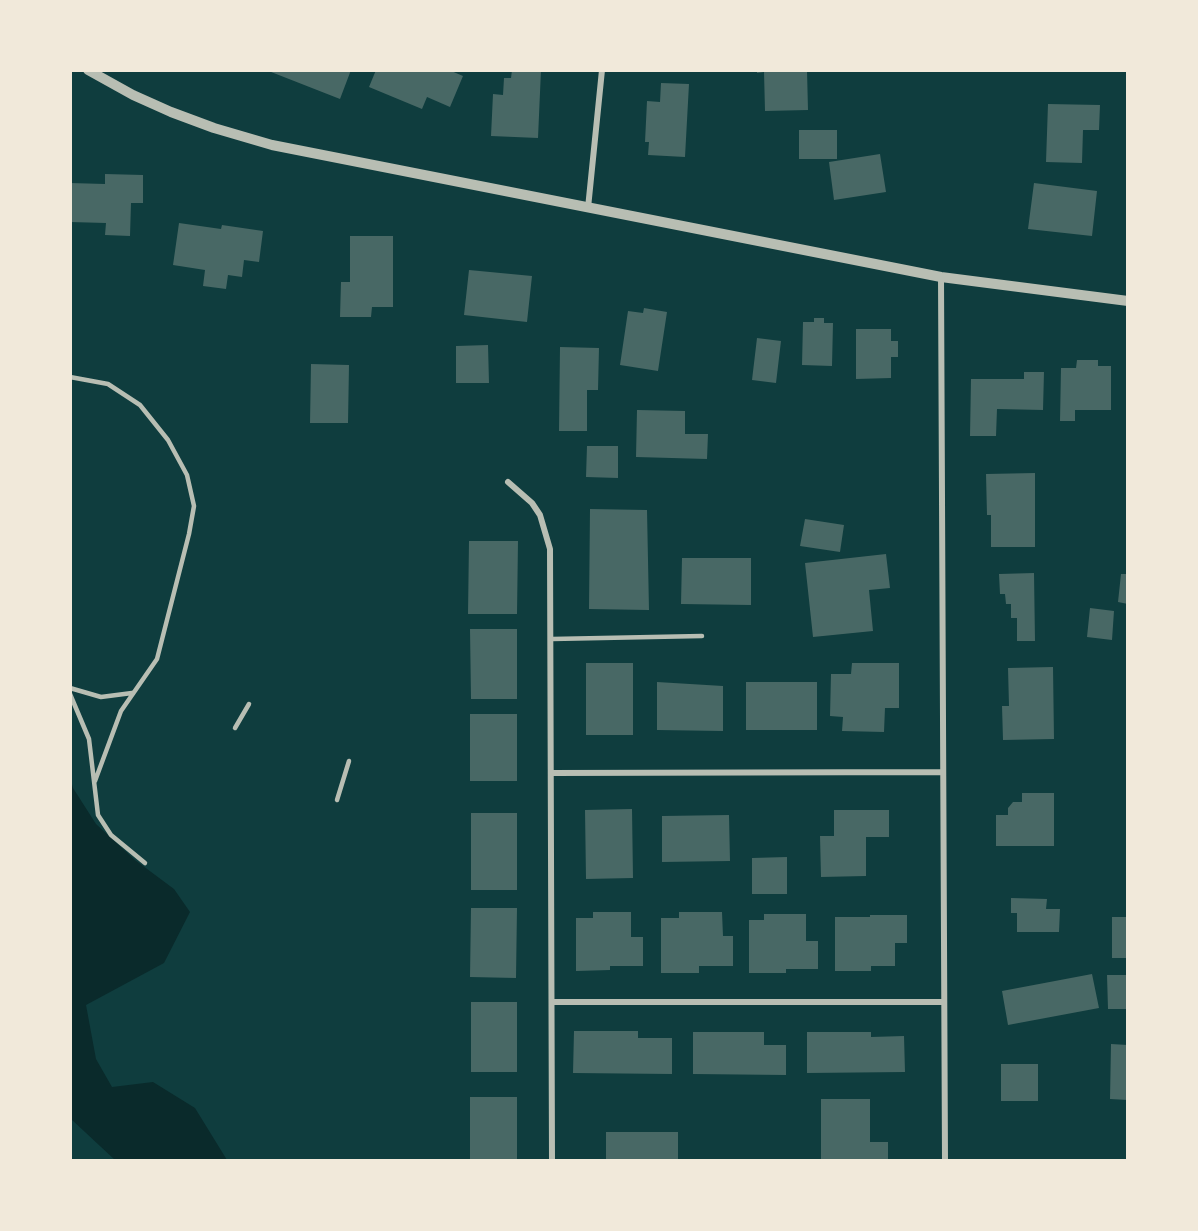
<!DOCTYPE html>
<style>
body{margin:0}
#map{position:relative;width:1198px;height:1231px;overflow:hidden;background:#0f3d3e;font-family:Figtree,sans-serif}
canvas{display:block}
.frame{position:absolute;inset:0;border:72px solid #f1e9da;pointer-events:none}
</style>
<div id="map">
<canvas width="1198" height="1231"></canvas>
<div class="frame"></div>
</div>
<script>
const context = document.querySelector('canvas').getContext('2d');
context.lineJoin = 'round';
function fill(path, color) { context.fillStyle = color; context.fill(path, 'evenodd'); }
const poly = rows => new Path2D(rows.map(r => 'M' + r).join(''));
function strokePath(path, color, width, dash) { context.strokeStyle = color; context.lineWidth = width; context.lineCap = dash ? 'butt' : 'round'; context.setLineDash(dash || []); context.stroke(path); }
fill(poly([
 [70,777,73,788,96,824,135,860,174,889,190,912,164,963,86,1005,96,1059,112,1087,153,1082,195,1108,227,1160,115,1160,71,1119]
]), '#0a2a2b');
fill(poly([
 [266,70,351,70,340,99],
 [376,70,449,70,463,76,450,107,427,97,422,109,369,87],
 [512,70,541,70,538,138,491,136,493,94,503,95,504,78,511,78],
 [757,70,807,70,808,110,765,111,764,72,757,73],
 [661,83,689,84,685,157,648,155,649,142,645,142,647,101,660,102],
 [1048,104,1100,105,1099,130,1083,130,1082,163,1046,162],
 [799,130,837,130,837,159,799,159],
 [880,154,886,192,834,200,829,162],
 [105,174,143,175,143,203,131,203,130,236,105,235,106,223,70,222,70,183,105,184],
 [1034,183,1097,191,1092,236,1028,229],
 [179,223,221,229,222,225,263,231,259,262,244,260,242,277,228,275,226,289,203,286,205,270,173,265],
 [350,236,393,236,393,307,372,307,371,317,340,317,341,282,350,282],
 [469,270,532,276,527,322,464,315],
 [644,308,667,312,658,371,620,365,628,311,643,313],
 [814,318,824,318,824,323,833,323,832,366,802,365,803,322,814,322],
 [856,329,891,329,891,341,898,341,898,357,891,357,891,378,856,379],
 [757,338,781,341,776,383,752,380],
 [488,345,489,383,456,383,456,346],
 [560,347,599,348,598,390,587,390,587,431,559,431],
 [1077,360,1098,360,1098,366,1111,366,1111,410,1075,410,1075,421,1060,421,1061,368,1076,368],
 [311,364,349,365,348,423,310,423],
 [1024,372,1044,372,1043,410,997,409,996,436,970,436,971,379,1024,379],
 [637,410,685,411,685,434,708,434,707,459,636,457],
 [587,446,618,446,618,478,586,477],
 [1035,473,1035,547,991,547,991,515,987,515,986,474],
 [590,509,647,510,649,610,589,609],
 [805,519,844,525,840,552,800,546],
 [469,541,518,541,517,614,468,614],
 [886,554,890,588,869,590,873,631,813,637,805,563],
 [682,558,751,558,751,605,681,604],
 [1034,573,1035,641,1017,641,1017,618,1011,618,1011,604,1006,604,1005,594,1000,594,999,574],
 [1121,574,1128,574,1128,604,1118,602],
 [1090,608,1114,611,1112,640,1087,637],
 [470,629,517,629,517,699,471,699],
 [586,663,633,663,633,735,586,735],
 [852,663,899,663,899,708,885,708,884,732,842,731,843,717,830,716,831,674,851,674],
 [1053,667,1054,739,1003,740,1002,706,1009,706,1008,668],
 [657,682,723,686,723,731,657,730],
 [746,682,817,682,817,730,746,730],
 [470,714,517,714,517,781,470,781],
 [1022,793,1054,793,1054,846,996,846,996,815,1008,815,1008,808,1013,802,1022,802],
 [632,809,633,878,586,879,585,810],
 [834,810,889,810,889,837,866,837,866,876,821,877,820,836,834,836],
 [471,813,517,813,517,890,471,890],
 [729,815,730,861,662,862,662,816],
 [787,857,787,894,752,894,752,858],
 [1011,898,1047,899,1046,909,1060,909,1059,932,1017,932,1017,913,1011,913],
 [471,908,517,908,516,978,470,977],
 [593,912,631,912,631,937,643,937,643,966,610,966,610,970,576,971,576,918,593,918],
 [679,912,722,912,723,936,733,936,733,966,699,966,699,973,661,973,661,918,679,918],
 [764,914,806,914,806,941,818,941,818,969,786,969,786,973,749,973,749,920,764,920],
 [870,915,907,915,907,943,895,943,895,966,871,966,871,971,835,971,835,917,870,917],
 [1112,917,1128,917,1128,958,1112,958],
 [1092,974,1099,1008,1008,1025,1002,991],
 [1107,975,1128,975,1128,1009,1108,1009],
 [471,1002,517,1002,517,1072,471,1072],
 [574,1031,638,1031,638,1038,672,1038,672,1074,573,1073],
 [693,1032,764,1032,764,1045,786,1045,786,1075,693,1074],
 [807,1032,871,1032,871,1037,904,1036,905,1072,807,1073],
 [1111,1044,1128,1045,1128,1100,1110,1099],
 [1001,1064,1038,1064,1038,1101,1001,1101],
 [470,1097,517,1097,517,1160,470,1160],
 [821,1099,870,1099,870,1142,888,1142,888,1160,821,1160],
 [606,1132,678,1132,678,1160,606,1160]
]), '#486865');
strokePath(poly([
 [70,377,108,384,140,405,168,440,187,475,194,506,189,534,157,659,121,711,95,781],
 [552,639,702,636],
 [70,688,101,697,132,693],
 [70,694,89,739,98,815,111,835,145,863],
 [235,728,249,704],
 [337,800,349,761]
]), '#b8beb3', 4.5);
strokePath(poly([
 [588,208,602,70],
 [941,277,945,1160],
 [508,482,532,503,540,515,550,549,552,1160],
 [552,773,943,772],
 [552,1002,944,1002]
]), '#b8beb3', 6);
strokePath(poly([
 [88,70,133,95,171,112,214,128,272,145,941,277,1128,301]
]), '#b8beb3', 10);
</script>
